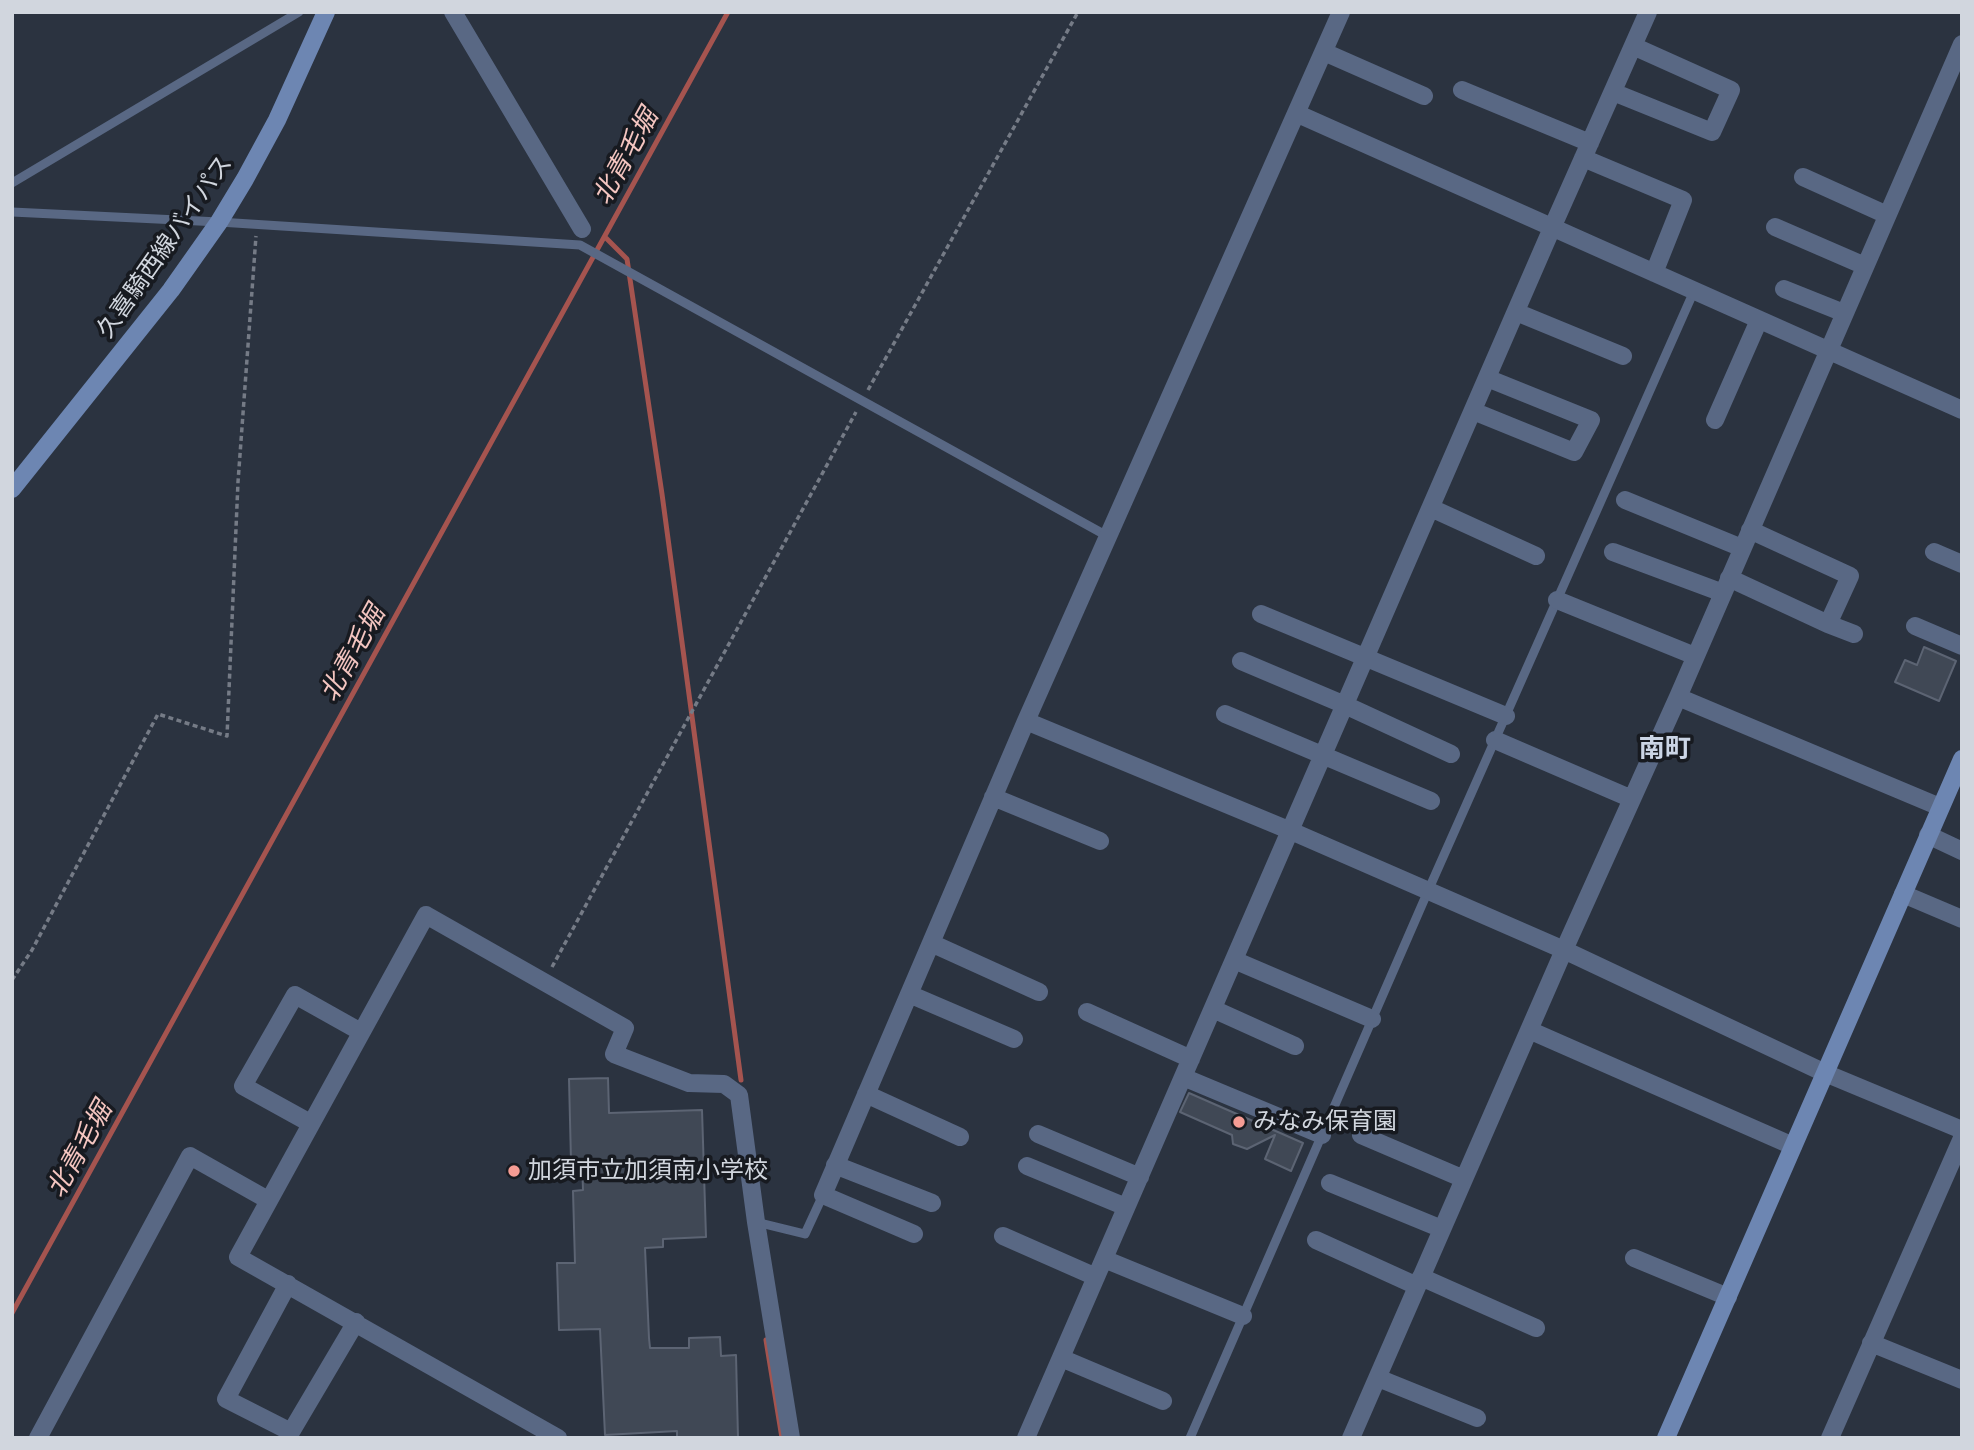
<!DOCTYPE html>
<meta charset="utf-8">
<style>
body{margin:0}
#map{position:relative;width:1974px;height:1450px;overflow:hidden;background:#2b3340;font-family:Raleway,sans-serif}
canvas{display:block}
.frame{position:absolute;inset:0;border:14px solid #d1d6de;pointer-events:none}
</style>
<div id="map">
<canvas width="1974" height="1450"></canvas>
<div class="frame"></div>
</div>
<script>
const context = document.querySelector('canvas').getContext('2d');
context.lineJoin = 'round';
const poly = rows => new Path2D(rows.map(r => 'M' + r).join(''));
function strokePath(path, color, width, dash) { context.strokeStyle = color; context.lineWidth = width; context.lineCap = dash ? 'butt' : 'round'; context.setLineDash(dash || []); context.stroke(path); }
function fill(path, color) { context.fillStyle = color; context.fill(path, 'evenodd'); }
function drawText(font, color, halo, rows, align = 'center') {
  context.font = font + ' Raleway,"Noto Sans JP",sans-serif'; context.lineWidth = 7; context.setLineDash([]); context.textBaseline = 'middle'; context.strokeStyle = halo; context.fillStyle = color; for (const [text, x, y, turn = 0] of rows) {
    context.save(); context.translate(x, y); context.rotate((+turn || 0) * Math.PI / 180); context.textAlign = isNaN(turn) ? turn : align; if (halo) context.strokeText(text, 0, 0); context.fillText(text, 0, 0); context.restore();
  }
}
strokePath(poly([
 [605,237,627,259,662,494,741,1080],
 [12,1313,728,12],
 [766,1340,782,1438]
]), '#a5544f', 5);
const building = poly([
 [1924,647,1956,661,1939,701,1895,682,1905,660,1917,665,1924,647],
 [608,1078,609,1113,702,1110,706,1237,663,1239,663,1247,645,1248,649,1338,650,1348,689,1348,689,1338,720,1337,721,1356,736,1355,738,1438,677,1438,677,1431,605,1435,600,1329,559,1330,557,1263,575,1263,573,1191,583,1190,582,1161,571,1161,569,1079,608,1078],
 [1189,1093,1303,1143,1291,1171,1265,1159,1275,1135,1247,1149,1233,1144,1232,1135,1180,1112,1189,1093]
]);
fill(building, '#404855');
strokePath(building, '#5c6473', 2);
strokePath(poly([
 [868,390,1078,12],
 [552,967,856,412],
 [12,980,32,950,158,714,227,736,238,482,256,236]
]), '#757b86', 3.5, [5, 3.5]);
strokePath(poly([
 [12,183,299,12],
 [12,212,219,222,580,245,1109,537],
 [756,1222,805,1234,823,1195],
 [1190,1438,1428,891,1694,291]
]), '#596884', 9);
strokePath(poly([
 [453,12,582,229],
 [1324,52,1424,96],
 [1462,90,1590,143],
 [1613,92,1712,132,1731,90,1633,46],
 [1298,114,1962,410],
 [1583,158,1683,200,1654,273],
 [1803,177,1887,215],
 [1775,227,1865,266],
 [1784,289,1844,313],
 [1516,312,1623,356],
 [1473,411,1574,452,1591,420,1487,378],
 [1715,420,1759,320],
 [1625,500,1742,548],
 [1431,508,1536,556],
 [1750,530,1850,576,1828,624],
 [1613,552,1723,593],
 [1934,552,1962,564],
 [1729,578,1828,624,1854,634],
 [1557,600,1695,656],
 [1261,614,1506,716],
 [1915,626,1962,646],
 [1241,661,1345,705,1451,754],
 [1678,697,1940,807],
 [1225,714,1431,801],
 [1026,721,1291,831,1564,950,1825,1073,1962,1130],
 [1495,740,1632,799],
 [993,797,1100,841],
 [1928,835,1962,851],
 [1903,894,1962,919],
 [931,943,1039,992],
 [1234,960,1372,1019],
 [909,994,1014,1039],
 [1213,1009,1295,1046],
 [1087,1012,1191,1059],
 [1529,1030,1793,1146],
 [1183,1077,1322,1135],
 [866,1094,960,1137],
 [310,1123,243,1086,295,995,361,1032],
 [1038,1134,1140,1177],
 [1361,1135,1464,1179],
 [835,1165,932,1203],
 [1027,1166,1126,1207],
 [1330,1183,1442,1229],
 [914,1234,823,1195,1026,721,1341,12],
 [1003,1236,1096,1277],
 [1316,1240,1417,1286],
 [1634,1258,1728,1297],
 [1104,1259,1243,1316],
 [1421,1277,1536,1328],
 [1871,1343,1962,1380],
 [1061,1358,1163,1401],
 [1378,1378,1477,1418],
 [291,1432,356,1322],
 [38,1438,190,1156,268,1200],
 [288,1438,291,1432,226,1399,288,1284],
 [558,1438,238,1257,426,915,625,1028,614,1054,689,1083,724,1084,739,1095,756,1222,791,1438],
 [1026,1438,1552,228,1648,12],
 [1351,1438,1564,950,1678,697,1962,44],
 [1830,1438,1962,1138]
]), '#596884', 18);
strokePath(poly([
 [12,489,171,290,219,222,245,179,277,120,326,12],
 [1666,1438,1962,759]
]), '#6d86b2', 18);
for (const [x, y, r, color] of [
 [1239,1122,7,"#f59c94"],
 [514,1171,7,"#f59c94"]
]) { const dot = new Path2D(); dot.arc(x, y, r, 0, 2 * Math.PI); context.fillStyle = color; context.fill(dot); strokePath(dot, '#171a20', 2.5); }
drawText('24px', '#d1d6de', '#171a20', [
 ["久喜騎西線バイパス",165,247,-55]
]);
drawText('24px', '#d1d6de', '#171a20', [
 ["みなみ保育園",1253,1122],
 ["加須市立加須南小学校",528,1171]
], 'left');
drawText('italic 26px', '#f5c6c1', '#171a20', [
 ["北青毛堀",626,157,-61],
 ["北青毛堀",353,654,-61],
 ["北青毛堀",80,1150,-61]
]);
drawText('bold 26px', '#cbd5e5', '#171a20', [
 ["南町",1665,749]
]);
</script>
